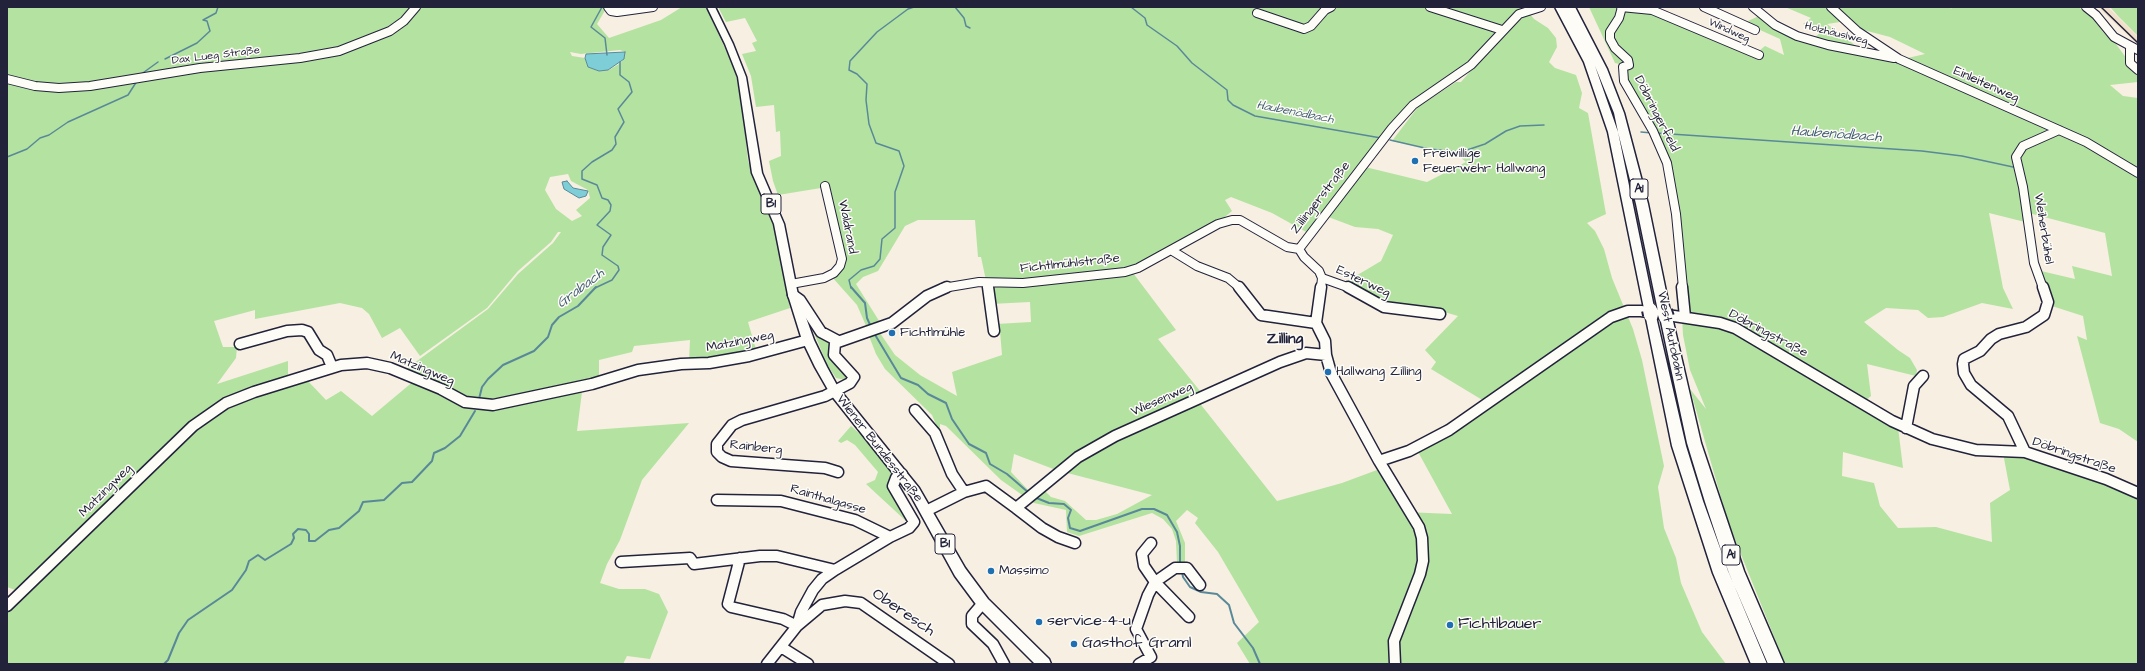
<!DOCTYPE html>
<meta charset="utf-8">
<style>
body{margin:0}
#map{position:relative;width:2145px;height:671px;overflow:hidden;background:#f7efe2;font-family:"Architects Daughter",sans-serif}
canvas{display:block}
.frame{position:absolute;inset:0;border:8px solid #22223b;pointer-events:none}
</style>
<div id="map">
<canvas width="2145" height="671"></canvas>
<div class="frame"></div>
</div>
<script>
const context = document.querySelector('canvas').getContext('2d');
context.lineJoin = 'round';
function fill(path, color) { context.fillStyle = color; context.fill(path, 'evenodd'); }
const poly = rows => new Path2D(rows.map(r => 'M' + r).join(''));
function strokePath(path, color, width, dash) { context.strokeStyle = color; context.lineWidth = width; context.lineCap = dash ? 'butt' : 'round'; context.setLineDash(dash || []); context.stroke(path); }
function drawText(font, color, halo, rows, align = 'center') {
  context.font = font + ' "Architects Daughter",sans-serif'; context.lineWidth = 3; context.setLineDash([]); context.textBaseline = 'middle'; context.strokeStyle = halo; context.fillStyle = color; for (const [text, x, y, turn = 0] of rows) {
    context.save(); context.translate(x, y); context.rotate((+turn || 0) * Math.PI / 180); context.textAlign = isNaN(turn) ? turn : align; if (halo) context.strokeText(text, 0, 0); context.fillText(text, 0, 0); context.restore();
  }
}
fill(poly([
 [2098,7,2108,7,2138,37,2138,45]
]), '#f0dfc9');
fill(poly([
 [7,7,607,7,597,24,609,38,661,20,682,7,706,7,735,70,742,106,748,161,775,226,790,308,748,322,757,353,721,360,689,362,690,340,634,346,632,352,599,360,599,379,583,384,577,431,689,423,642,480,620,540,607,564,600,583,619,589,645,589,659,594,668,612,650,659,627,656,623,664,7,664,7,608,25,592,155,463,194,427,227,404,254,394,305,378,326,400,341,391,372,416,415,380,438,390,467,406,484,408,486,404,469,402,444,388,402,372,488,309,518,274,553,243,561,232,558,232,551,242,518,271,487,308,420,356,400,328,382,338,369,314,362,308,340,303,255,319,255,310,214,321,223,347,237,347,236,358,217,384,288,361,288,382,243,394,224,402,192,425,151,462,21,592,7,587],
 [620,50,625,52,624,59,619,64,609,70,600,71,588,67,585,58,572,56,570,52,581,54],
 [568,174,571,181,588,190,590,198,576,210,582,216,572,221,556,209,545,190,550,177],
 [718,7,1528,7,1529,13,1534,19,1548,28,1556,38,1557,47,1549,62,1555,68,1576,75,1582,93,1579,108,1588,113,1606,214,1587,223,1595,231,1604,249,1612,278,1633,329,1642,360,1664,466,1658,487,1664,528,1676,558,1681,583,1702,632,1726,664,1250,664,1237,643,1259,622,1218,552,1195,523,1198,518,1187,510,1176,521,1185,543,1185,563,1177,563,1176,541,1172,529,1163,519,1152,513,1079,536,1067,532,1066,510,1034,503,1025,497,1001,480,946,426,940,424,940,434,932,415,885,369,876,354,869,336,880,333,895,355,920,375,957,396,952,372,1002,355,1000,331,996,330,996,324,1031,322,1030,302,991,304,981,257,978,257,975,220,918,220,905,226,878,271,863,277,856,284,881,324,867,328,857,305,832,277,842,265,827,187,778,195,773,181,769,161,781,156,780,131,776,132,774,105,756,107,751,76,742,54,756,51,752,43,757,41,745,18,726,22],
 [1497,40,1461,82,1456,82,1418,107,1392,141,1458,155,1466,162,1427,182,1361,166,1394,121,1405,109],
 [1231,197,1272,213,1308,233,1323,215,1355,227,1378,229,1393,235,1381,261,1344,283,1384,306,1441,311,1458,316,1425,350,1436,362,1431,369,1484,401,1417,450,1452,514,1405,512,1377,470,1342,483,1277,501,1198,401,1200,391,1158,339,1176,330,1130,269,1221,220,1232,211,1225,200],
 [1014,454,1056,470,1152,495,1117,514,1096,520,1086,520,1065,501,1051,497,1046,492,1030,492,1011,472],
 [1589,7,1618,7,1651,11,1761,58,1763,56,1759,51,1765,46,1784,55,1780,39,1749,25,1748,21,1759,16,1796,36,1827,46,1899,60,1925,54,1890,37,1856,28,1847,21,1827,24,1864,52,1812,40,1822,31,1803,24,1811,18,1785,7,1950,7,1951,9,1952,7,2078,7,2092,16,2103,32,2116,44,2138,74,2138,82,2110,85,2123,96,2138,98,2138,169,2134,172,2138,175,2138,442,2119,429,2100,423,2077,336,2087,340,2083,316,2052,306,2041,271,2075,279,2072,266,2112,276,2105,233,2025,212,2025,222,1989,213,2003,288,2013,309,1982,303,1943,317,1928,318,1918,310,1886,308,1864,322,1898,350,1910,358,1917,370,1916,376,1867,364,1871,396,1865,401,1749,334,1732,325,1682,312,1679,253,1674,214,1664,164,1657,145,1621,77,1621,71,1625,63,1619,64,1615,63],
 [2110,7,2138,7,2138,36,2118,16],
 [1682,318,1731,328,1898,427,1903,468,1843,452,1842,476,1874,483,1880,506,1898,528,1936,527,1992,542,1990,503,2010,490,2003,453,2023,455,2138,495,2138,664,1785,664,1728,522,1690,389,1706,409,1690,370,1683,335],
 [811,326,830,341,849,376,846,380,836,378,828,366],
 [851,426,868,441,884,460,893,475,912,522,906,521,866,484,875,480,878,472,855,445,847,440,841,443,838,441]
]), '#b4e2a1');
const water = poly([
 [625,52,624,59,608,70,599,71,588,67,585,58,586,54,625,52],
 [567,181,573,188,588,191,586,196,579,198,564,189,562,182,567,181]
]);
fill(water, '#7eced8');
strokePath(water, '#598999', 1);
strokePath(poly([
 [602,7,591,27,605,38,607,55],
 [955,7,964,18,966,26,970,28],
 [1131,7,1145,18,1147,25,1177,46,1192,63,1227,90,1228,100,1233,105,1255,116,1381,138],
 [165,59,197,43,210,31,207,21,203,20,216,13,218,7],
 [140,75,158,62],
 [1641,132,1652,133],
 [1656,133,1922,151,1962,156,2013,167],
 [1390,140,1429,149,1461,152,1485,144,1506,131,1520,126,1544,125],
 [7,157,27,149,40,138,49,135,68,122,128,95,137,81],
 [595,288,612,280,619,270,618,266,602,255,603,247,611,235,597,225,610,211,611,205,608,200,602,198,597,185,582,179,582,171,592,162,612,150,616,144,615,137,624,122,618,109,632,92,629,82,620,75,620,62],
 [851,288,849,280,861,270,874,266,880,259,882,239,895,228,895,192,904,166,899,151,876,143,869,124,866,100,867,84,857,74,849,70,850,61,877,32,908,9,914,7]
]), '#598999', 1.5);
strokePath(poly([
 [851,287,865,303,867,318,871,327],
 [874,333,901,378,918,385,928,394,946,403,952,419,969,444,986,453,990,464,1007,474,1029,493],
 [479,399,482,387,488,379,503,365,534,351,548,337,552,325,559,317,578,306,596,287],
 [1034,497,1049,503,1064,504,1071,510,1068,518,1070,528,1080,531,1142,509,1154,509,1167,515,1177,532,1180,546,1180,565],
 [1182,571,1183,577,1190,587,1201,592,1217,594,1229,605,1234,623,1253,648,1260,664],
 [164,664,168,660,179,633,188,620,232,590,246,570,249,561,258,555,265,560,291,544,294,538,293,534,298,529,306,530,309,534,309,541,315,541,329,530,339,528,359,511,363,502,384,500,402,483,412,482,432,461,434,453,445,448,460,436,475,411]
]), '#598999', 2);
const minorFar1 = poly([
 [608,7,611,11,617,12,653,7],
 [1430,7,1502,30],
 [1621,7,1652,10,1759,55],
 [1622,7,1619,18,1610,32,1610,39,1615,48,1628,60,1629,65,1623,67,1624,81,1653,131,1667,163,1676,214,1683,288],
 [1704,7,1755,30],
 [1753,7,1775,25,1797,36,1828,45,1894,58],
 [1831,7,1857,31,1899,59,2086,142,2138,173],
 [2086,7,2096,15,2114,37,2138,50],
 [1257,13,1304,29,1311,26,1325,10,1331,7],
 [2130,47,2130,63,2138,70],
 [7,79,35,86,59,88,90,86,200,68,300,58,339,51,390,31,404,21,416,7],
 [1299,249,1304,257,1319,271,1322,278,1321,288],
 [1299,249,1392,128,1413,105,1471,65,1519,14,1541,7],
 [1171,250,1197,266,1228,278,1240,288],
 [1322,278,1350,288],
 [987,283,988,288],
 [791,284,824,278,834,273,840,266,842,259,825,186],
 [943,288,979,282,1023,283,1125,272,1138,268,1218,224,1232,220,1240,220,1287,247,1299,249],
 [2043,288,2034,263,2023,187,2016,157,2023,146,2059,130]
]);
const minor = poly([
 [988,287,994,331],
 [1239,287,1261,315,1316,323],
 [1321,287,1316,323,1325,341,1326,355,1331,373,1379,461,1419,527,1422,538,1423,561,1420,574,1394,641,1395,664],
 [1348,287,1384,307,1440,314],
 [1682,287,1685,317],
 [793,295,800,300,821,332,838,341],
 [240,344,287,331,302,330,308,332,319,350,327,355,332,367],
 [915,410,935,433,952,474,964,492,986,486,1016,508,1078,457,1115,436,1280,362,1306,353,1326,355],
 [1906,428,1914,386,1923,376],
 [2025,452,2008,416,1971,385,1964,373,1963,364,1964,359,1980,351,1991,339,1999,334,2026,327,2044,315,2048,302,2043,287],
 [1379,461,1409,451,1449,430,1611,317,1628,311,1641,311,1720,323,1735,328,1892,421,1932,439,1976,450,2025,452,2106,479,2138,493],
 [838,472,825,468,731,461,722,457,717,452,717,444,732,425,742,420,825,396,850,383,854,377,834,355,835,343,892,323,927,296,947,287],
 [717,500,781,501,855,520,890,537,909,528,914,522,893,486,896,478,902,474],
 [1016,508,1042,528,1058,537,1075,543],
 [926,511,964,492],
 [1151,543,1142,554,1144,566,1155,582,1189,617],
 [740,558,728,604,731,607,783,619,797,626,801,612,813,590,822,579,835,570],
 [621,562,690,558,694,564,760,556,777,556,835,570,890,537],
 [983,603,972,616,972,624,993,644,1004,664],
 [7,606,193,426,226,403,254,392,341,365,367,363,390,368,441,389,465,402,493,405,592,384,638,370,681,364,709,363,749,356,808,340],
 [781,647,808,664],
 [767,664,797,626,822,605,845,601,861,603,949,664],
 [1139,664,1151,657,1136,629,1148,595,1155,582,1175,568,1187,568,1200,585]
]);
const major = poly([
 [707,7,715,7,733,44,746,77,762,173,784,224,798,295,814,340,827,367,839,389,919,488,965,568,988,599,1049,659,1051,664,1035,664,978,607,955,576,911,496,831,395,815,367,802,340,788,295,774,224,752,173,738,77,725,44,707,7]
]);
const highway = poly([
 [1555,7,1565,7,1578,31,1565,7,1575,7,1607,69,1624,113,1648,204,1670,311,1669,313,1672,317,1701,443,1744,571,1784,664,1768,664,1728,571,1705,502,1687,443,1660,317,1661,315,1658,311,1636,204,1618,132,1655,312,1686,446,1703,501,1729,573,1767,664,1751,664,1713,573,1672,446,1608,132,1584,62,1555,7],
 [1595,66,1614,113,1618,132,1595,66]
]);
strokePath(minorFar1, '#22223b', 10);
strokePath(minor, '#22223b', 13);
strokePath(major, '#22223b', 3);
strokePath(highway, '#22223b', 3);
strokePath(minorFar1, '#fdfcf7', 8);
strokePath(minor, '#fdfcf7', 10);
fill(major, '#fdfcf7');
fill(highway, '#fdfcf7');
strokePath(poly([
 [2101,7,2138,43]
]), '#22223b', 1.5);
const highwayBridge = poly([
 [1650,310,1651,315],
 [1664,311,1666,317]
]);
strokePath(highwayBridge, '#22223b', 18, []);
strokePath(highwayBridge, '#fdfcf7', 14);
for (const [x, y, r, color] of [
 [1415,161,4,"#1f6fb2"],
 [892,333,4,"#1f6fb2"],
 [1328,372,4,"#1f6fb2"],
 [991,571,4,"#1f6fb2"],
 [1039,622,4,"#1f6fb2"],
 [1450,625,4,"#1f6fb2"],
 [1074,644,4,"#1f6fb2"]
]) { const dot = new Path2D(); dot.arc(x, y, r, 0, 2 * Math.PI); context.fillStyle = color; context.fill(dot); strokePath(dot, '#fdfcf7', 1.5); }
drawText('11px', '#22223b', '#fdfcf7', [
 ["Windweg",1729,31,24],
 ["Holzhäuslweg",1836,34,14],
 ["Dax Lueg Straße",216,56,-7]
]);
drawText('italic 12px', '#425e72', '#fdfcf7', [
 ["Haubenödbach",1295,113,11]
]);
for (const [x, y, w] of [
 [1639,189,18],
 [771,204,20],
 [945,544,20],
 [1731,555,18]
]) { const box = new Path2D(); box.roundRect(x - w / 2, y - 10, w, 20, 3); context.fillStyle = '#fdfcf7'; context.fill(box); strokePath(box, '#22223b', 1); }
drawText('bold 12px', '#22223b', null, [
 ["A1",1639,189],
 ["B1",771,204],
 ["B1",945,544],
 ["A1",1731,555]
]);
drawText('13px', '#22223b', '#fdfcf7', [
 ["Einleitenweg",1986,85,24],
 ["Döbringerfeld",1656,114,63],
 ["Zillingerstraße",1321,198,-52],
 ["Waldrand",847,227,79],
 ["Weiherbühel",2043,229,81],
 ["Fichtlmühlstraße",1070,264,-6],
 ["Esterweg",1363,282,25],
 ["Döbringstraße",1768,334,28],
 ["West Autobahn",1670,336,78],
 ["Matzingweg",740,342,-11],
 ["Matzingweg",422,369,23],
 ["Wiesenweg",1162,400,-24],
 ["Rainberg",756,448,6],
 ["Wiener Bundesstraße",879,449,52],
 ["Döbringstraße",2074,456,19],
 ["Matzingweg",106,491,-45],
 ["Rainthalgasse",828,500,16]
]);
drawText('13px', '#22223b', '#fdfcf7', [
 ["Freiwillige",1423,154],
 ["Feuerwehr Hallwang",1423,169],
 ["Fichtlmühle",900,333],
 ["Hallwang Zilling",1336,372],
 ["Massimo",999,571]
], 'left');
drawText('italic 14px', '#425e72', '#fdfcf7', [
 ["Haubenödbach",1836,135,4],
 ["Grabach",581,289,-37]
]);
drawText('bold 15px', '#22223b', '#fdfcf7', [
 ["Zilling",1285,340]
]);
drawText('16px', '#22223b', '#fdfcf7', [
 ["Oberesch",903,613,34]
]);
drawText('16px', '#22223b', '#fdfcf7', [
 ["service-4-u",1047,622],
 ["Fichtlbauer",1458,625],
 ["Gasthof Graml",1082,644]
], 'left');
</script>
